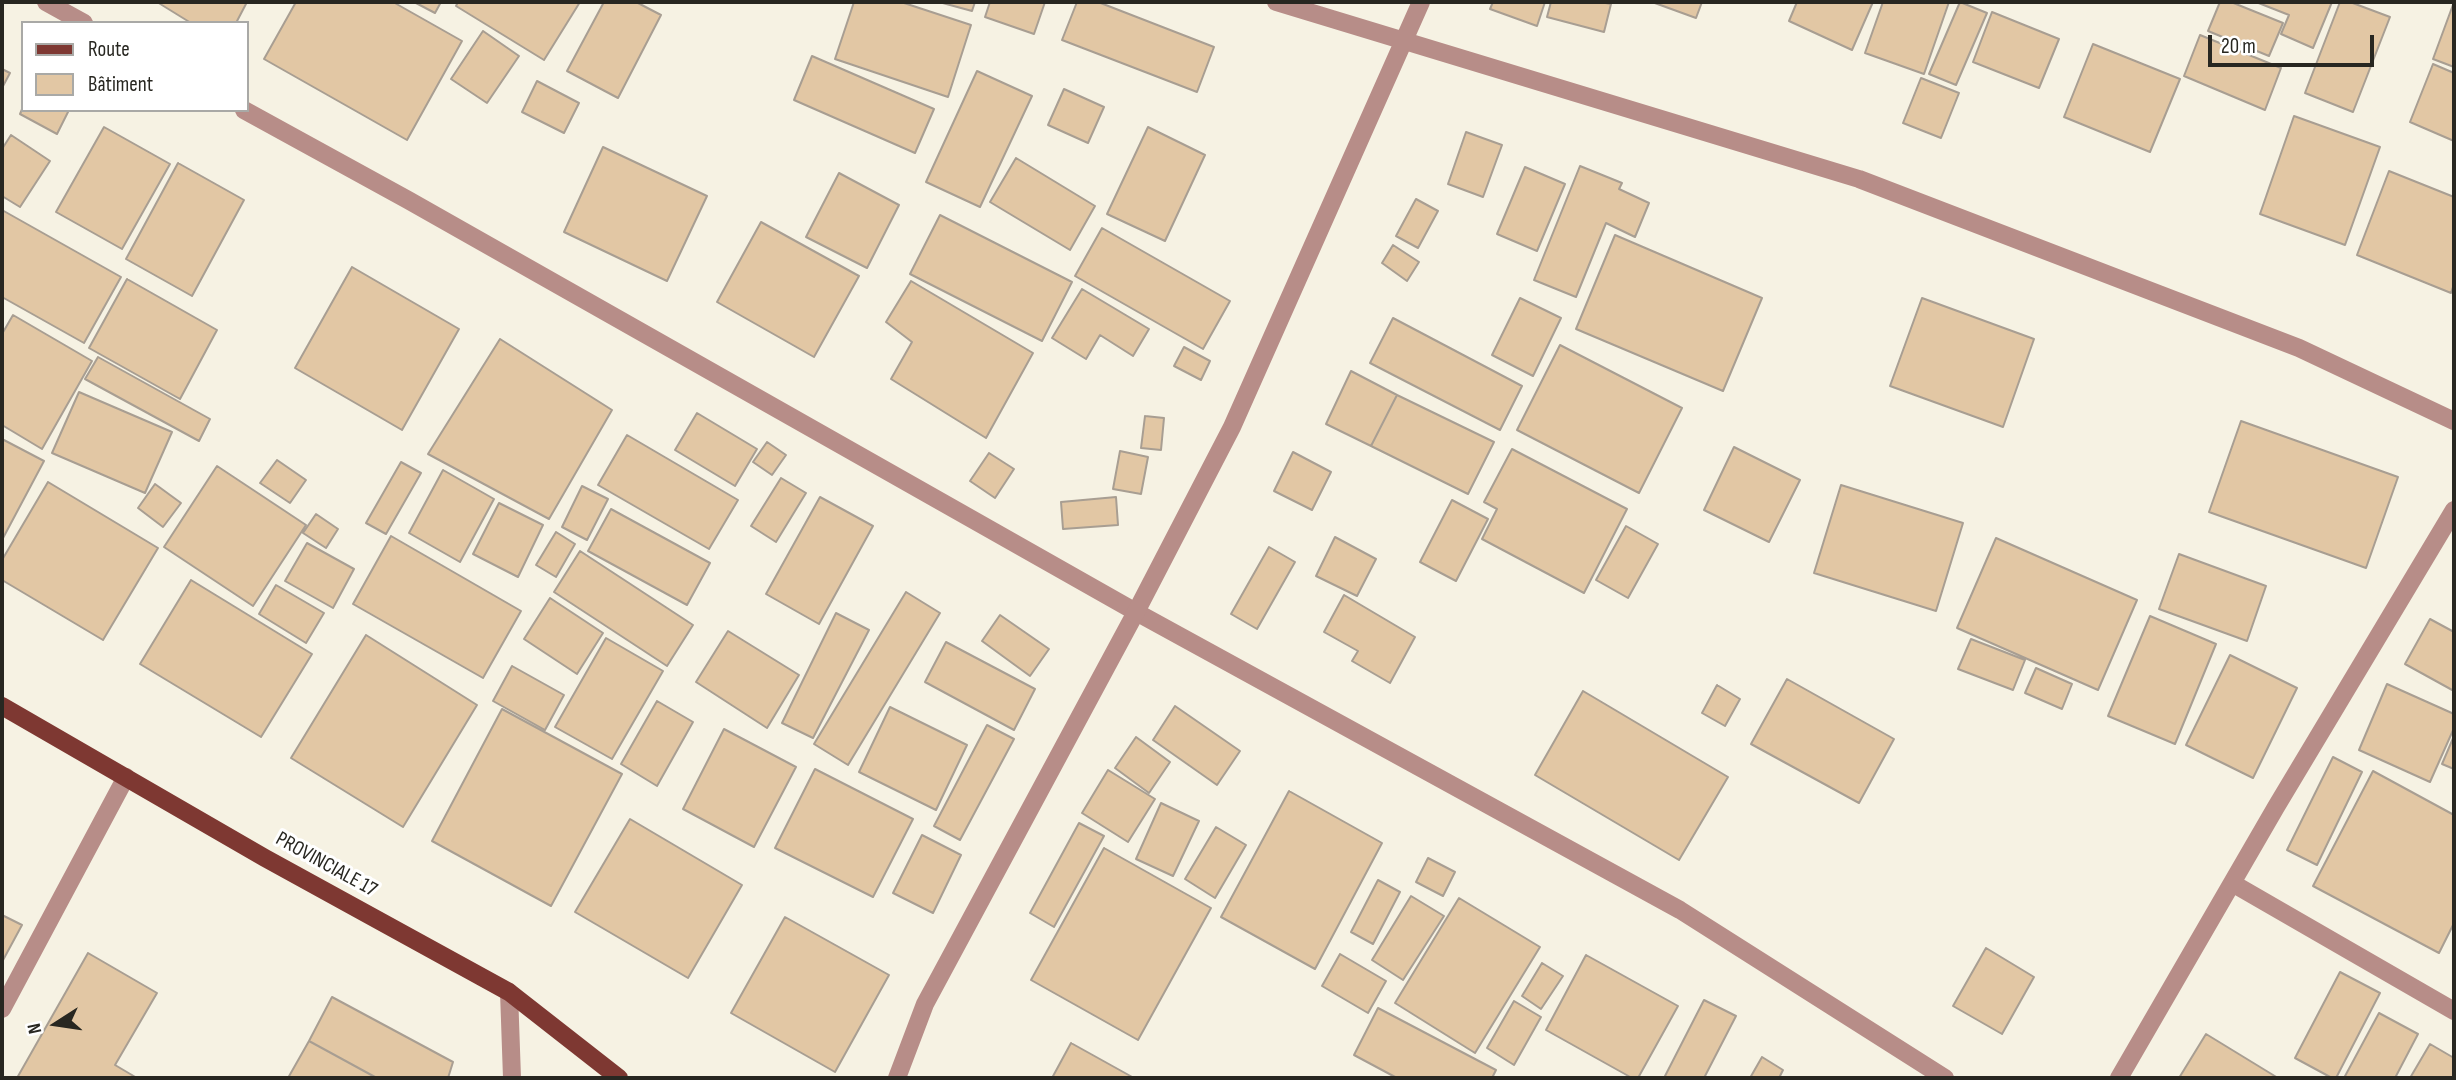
<!DOCTYPE html>
<meta charset="utf-8">
<style>
body{margin:0}
#map{position:relative;width:2456px;height:1080px;overflow:hidden;background:#f6f2e3;font-family:"Sofia Sans Condensed",sans-serif}
canvas{display:block}
.frame{position:absolute;inset:0;border:4px solid #282721;pointer-events:none}
.legend{position:absolute;left:21px;top:21px;width:228px;height:91px;box-sizing:border-box;background:#fff;border:2px solid #a9a9a6;margin:0;padding:9px 12px;list-style:none;font-size:21px;color:#282721}
.legend li{display:flex;align-items:center;gap:14px;height:35px}
.legend b{width:35px;border:2px solid #a9a9a6}
.north{position:absolute;left:21px;top:989px;width:70px;height:70px;-webkit-text-stroke:5px #fff;paint-order:stroke;rotate:258deg;font-size:19px;font-weight:700;line-height:28px;text-align:center;color:#282721}
.north::after{content:'';display:block;margin:auto;width:24px;height:32px;background:#282721;clip-path:polygon(50% 0,100% 100%,50% 72%,0 100%)}
.scale{position:absolute;left:2208px;top:35px;width:166px;height:32px;box-sizing:border-box;border:4px solid #282721;border-top:0;padding-left:9px;font-size:21px;line-height:24px;white-space:nowrap;color:#282721;-webkit-text-stroke:5px #fff;paint-order:stroke}
</style>
<div id="map">
<canvas width="2456" height="1080"></canvas>
<div class="frame"></div>
<ul class="legend">
<li><b style="height:9px;background:#7e3832"></b>Route</li>
<li><b style="height:19px;background:#e2c7a4"></b>Bâtiment</li>
</ul>
<div class="north">N</div>
<div class="scale">20 m</div>
</div>
<script>
const context = document.querySelector('canvas').getContext('2d');
context.lineJoin = 'round';
function fill(path, color) { context.fillStyle = color; context.fill(path, 'evenodd'); }
const poly = rows => new Path2D(rows.map(r => 'M' + r).join(''));
function strokePath(path, color, width, dash) { context.strokeStyle = color; context.lineWidth = width; context.lineCap = dash ? 'butt' : 'round'; context.setLineDash(dash || []); context.stroke(path); }
function drawText(font, color, halo, rows, align = 'center') {
  context.font = font + ' "Sofia Sans Condensed",sans-serif'; context.lineWidth = 6; context.setLineDash([]); context.textBaseline = 'middle'; context.strokeStyle = halo; context.fillStyle = color; for (const [text, x, y, turn = 0] of rows) {
    context.save(); context.translate(x, y); context.rotate((+turn || 0) * Math.PI / 180); context.textAlign = isNaN(turn) ? turn : align; if (halo) context.strokeText(text, 0, 0); context.fillText(text, 0, 0); context.restore();
  }
}
const building = poly([
 [157,2,247,2,236,23,191,23,157,2],
 [296,2,393,2,462,41,407,140,264,59,296,2],
 [414,2,441,2,435,13,414,2],
 [458,2,580,2,544,60,456,6,458,2],
 [604,2,636,2,661,15,618,98,567,71,604,2],
 [854,2,901,2,971,25,948,97,835,59,854,2],
 [939,2,975,2,972,11,939,2],
 [990,2,1045,2,1034,34,985,17,990,2],
 [1077,2,1098,2,1214,47,1197,92,1062,40,1077,2],
 [1493,2,1545,2,1537,26,1490,9,1493,2],
 [1551,2,1600,2,1611,4,1604,32,1547,17,1551,2],
 [1652,2,1702,2,1696,18,1652,2],
 [1797,2,1873,2,1852,50,1789,21,1797,2],
 [1883,2,1949,2,1924,74,1865,53,1883,2],
 [1960,2,1987,13,1956,85,1929,74,1960,2],
 [2220,2,2231,2,2283,23,2269,56,2208,31,2220,2],
 [2256,2,2332,2,2313,48,2281,34,2289,15,2256,2],
 [2340,2,2350,2,2390,17,2353,112,2305,93,2340,2],
 [2454,2,2454,67,2433,59,2454,2],
 [1992,12,2059,39,2039,88,1973,62,1992,12],
 [483,31,519,56,487,103,451,79,483,31],
 [2200,35,2281,68,2265,110,2184,76,2200,35],
 [2093,44,2180,79,2150,152,2064,117,2093,44],
 [812,56,934,109,915,153,794,100,812,56],
 [2433,64,2454,73,2454,141,2410,122,2433,64],
 [2,69,10,73,2,88,2,69],
 [977,71,1032,96,980,207,926,182,977,71],
 [1921,78,1959,93,1941,138,1903,123,1921,78],
 [537,81,579,103,564,133,522,112,537,81],
 [1064,89,1104,107,1088,143,1048,125,1064,89],
 [23,107,23,110,69,110,57,134,20,114,23,107],
 [2294,116,2380,147,2345,245,2260,214,2294,116],
 [104,127,170,164,122,249,56,212,104,127],
 [1148,127,1205,155,1165,241,1107,214,1148,127],
 [1466,132,1502,145,1483,197,1448,184,1466,132],
 [11,135,50,161,20,207,2,196,2,149,11,135],
 [603,147,707,196,667,281,564,232,603,147],
 [1016,158,1095,206,1070,250,990,202,1016,158],
 [178,163,244,200,192,296,126,259,178,163],
 [1580,166,1622,183,1619,189,1649,203,1635,237,1606,223,1576,297,1534,280,1580,166],
 [1525,167,1565,184,1537,251,1497,234,1525,167],
 [2389,171,2454,197,2454,284,2451,293,2357,255,2389,171],
 [839,173,899,205,867,268,806,237,839,173],
 [1416,199,1438,211,1418,248,1396,236,1416,199],
 [2,210,121,277,84,343,2,297,2,210],
 [940,215,1072,282,1042,341,910,274,940,215],
 [761,222,859,276,814,357,717,302,761,222],
 [1102,228,1230,301,1203,349,1075,276,1102,228],
 [1615,235,1762,298,1723,391,1576,329,1615,235],
 [1393,245,1419,262,1407,281,1382,263,1393,245],
 [352,267,459,329,402,430,295,368,352,267],
 [127,279,217,330,180,399,89,348,127,279],
 [911,281,1033,353,986,438,891,379,912,342,886,322,911,281],
 [1082,289,1149,329,1133,356,1100,335,1086,359,1052,338,1082,289],
 [1520,298,1561,318,1533,376,1492,355,1520,298],
 [1922,298,2034,339,2003,427,1890,386,1922,298],
 [13,315,92,361,42,449,2,425,2,334,13,315],
 [1393,318,1522,386,1500,430,1370,363,1393,318],
 [500,339,612,410,549,519,428,454,500,339],
 [1560,345,1682,408,1639,493,1517,430,1560,345],
 [1184,347,1210,361,1201,380,1174,366,1184,347],
 [98,357,210,419,199,441,85,379,98,357],
 [1351,371,1397,395,1371,446,1326,424,1351,371],
 [79,392,172,432,145,493,52,453,79,392],
 [1397,395,1494,442,1468,494,1371,446,1397,395],
 [697,413,757,449,735,486,675,450,697,413],
 [1145,416,1164,418,1161,450,1141,448,1145,416],
 [2241,421,2398,477,2366,568,2209,512,2241,421],
 [627,435,738,500,709,549,598,485,627,435],
 [2,439,44,461,2,540,2,439],
 [767,442,786,455,772,475,753,462,767,442],
 [1734,447,1800,480,1769,542,1704,510,1734,447],
 [1512,449,1627,509,1584,593,1482,539,1497,509,1484,502,1512,449],
 [1120,451,1148,457,1141,494,1113,489,1120,451],
 [1293,452,1331,472,1312,510,1274,491,1293,452],
 [989,453,1014,469,995,498,970,481,989,453],
 [277,460,306,480,290,503,260,483,277,460],
 [401,462,421,473,386,534,366,523,401,462],
 [217,466,306,525,253,606,164,547,217,466],
 [443,470,494,499,460,562,409,533,443,470],
 [781,478,806,493,776,542,751,526,781,478],
 [48,482,158,548,103,640,2,580,2,560,48,482],
 [155,484,181,503,163,527,138,508,155,484],
 [1841,485,1963,523,1936,611,1814,573,1841,485],
 [582,486,608,499,587,540,562,527,582,486],
 [820,497,873,526,819,624,766,594,820,497],
 [1116,497,1118,525,1063,529,1061,502,1116,497],
 [1452,500,1488,519,1456,581,1420,562,1452,500],
 [499,503,543,525,518,577,473,554,499,503],
 [611,509,710,563,687,605,588,551,611,509],
 [316,514,338,529,326,548,303,533,316,514],
 [1626,526,1658,544,1628,598,1596,580,1626,526],
 [556,532,575,544,556,577,536,565,556,532],
 [391,536,521,611,483,678,353,604,391,536],
 [1335,537,1376,559,1357,596,1316,576,1335,537],
 [1996,538,2137,600,2098,690,1957,628,1996,538],
 [307,543,354,569,333,608,285,581,307,543],
 [1269,547,1295,562,1257,629,1231,614,1269,547],
 [580,551,693,625,667,666,554,592,580,551],
 [2179,554,2266,586,2247,641,2159,609,2179,554],
 [191,580,312,654,261,737,140,664,191,580],
 [276,585,324,613,306,643,259,614,276,585],
 [906,592,940,613,848,765,814,744,906,592],
 [1344,595,1415,637,1390,683,1352,661,1358,651,1324,632,1344,595],
 [550,598,603,633,577,674,524,639,550,598],
 [836,613,869,630,813,738,782,723,836,613],
 [1000,615,1049,649,1030,676,982,641,1000,615],
 [2150,616,2216,644,2175,744,2108,716,2150,616],
 [2430,619,2454,632,2454,691,2405,664,2430,619],
 [728,631,799,675,767,728,696,682,728,631],
 [366,635,477,705,403,827,291,758,366,635],
 [606,638,663,671,612,759,555,727,606,638],
 [1971,639,2025,660,2013,690,1958,669,1971,639],
 [946,642,1035,689,1014,730,925,682,946,642],
 [2230,655,2297,688,2253,778,2186,745,2230,655],
 [512,666,564,695,545,730,493,701,512,666],
 [2036,668,2072,684,2062,709,2025,693,2036,668],
 [1787,679,1894,739,1859,803,1751,744,1787,679],
 [2387,684,2454,714,2454,728,2430,782,2359,750,2387,684],
 [1717,685,1740,699,1725,726,1702,713,1717,685],
 [1583,691,1728,777,1679,860,1535,775,1583,691],
 [657,701,693,722,657,786,621,764,657,701],
 [1175,706,1240,751,1217,785,1153,740,1175,706],
 [890,707,967,745,936,810,859,772,890,707],
 [502,709,622,774,551,906,432,841,502,709],
 [987,725,1014,739,960,840,934,826,987,725],
 [724,729,796,767,754,847,683,809,724,729],
 [2454,736,2454,769,2442,764,2454,736],
 [1136,737,1170,762,1149,793,1115,768,1136,737],
 [2333,757,2362,772,2317,865,2287,850,2333,757],
 [815,769,913,819,873,897,775,848,815,769],
 [1108,770,1155,799,1128,842,1082,813,1108,770],
 [2373,771,2454,815,2454,923,2439,953,2313,886,2373,771],
 [1289,791,1382,843,1315,969,1221,917,1289,791],
 [1161,803,1199,821,1173,876,1136,859,1161,803],
 [630,819,742,885,688,978,575,912,630,819],
 [1079,823,1104,836,1054,927,1030,913,1079,823],
 [1216,827,1246,845,1215,898,1185,879,1216,827],
 [922,835,961,855,933,913,893,893,922,835],
 [1104,848,1211,908,1138,1040,1031,980,1104,848],
 [1428,858,1455,872,1443,896,1416,882,1428,858],
 [1378,880,1400,892,1373,944,1351,932,1378,880],
 [1411,896,1444,916,1403,980,1372,960,1411,896],
 [1459,898,1540,947,1475,1053,1395,1003,1459,898],
 [2,915,22,925,2,962,2,915],
 [785,917,889,975,835,1072,731,1013,785,917],
 [1986,948,2034,977,2002,1034,1953,1006,1986,948],
 [88,953,157,993,115,1065,137,1078,17,1078,88,953],
 [1340,954,1386,981,1368,1013,1322,986,1340,954],
 [1586,955,1678,1006,1638,1078,1632,1078,1546,1030,1586,955],
 [1542,963,1563,976,1541,1009,1522,996,1542,963],
 [2340,972,2380,993,2336,1078,2332,1078,2295,1058,2340,972],
 [332,997,453,1062,448,1078,374,1078,375,1077,309,1041,332,997],
 [1704,1000,1736,1016,1704,1078,1664,1078,1704,1000],
 [1514,1001,1541,1017,1514,1065,1487,1048,1514,1001],
 [1378,1008,1496,1070,1492,1078,1397,1078,1354,1055,1378,1008],
 [2379,1013,2418,1034,2395,1078,2344,1078,2379,1013],
 [2206,1034,2278,1078,2179,1078,2206,1034],
 [309,1041,375,1077,374,1078,288,1078,309,1041],
 [1071,1043,1134,1078,1052,1078,1071,1043],
 [2430,1044,2454,1058,2454,1078,2410,1078,2430,1044],
 [1762,1057,1783,1070,1779,1078,1750,1078,1762,1057]
]);
fill(building, '#e2c7a4');
strokePath(building, '#a89e92', 2);
strokePath(poly([
 [46,2,84,23],
 [244,110,408,200,1136,612,1680,910,1945,1078],
 [2232,883,2454,1011],
 [509,992,512,1078],
 [2,1009,126,777],
 [2119,1078,2276,807,2454,510]
]), '#b78d88', 18);
strokePath(poly([
 [1276,2,1859,179,2299,348,2454,421],
 [897,1078,925,1004,1136,612,1232,427,1421,2]
]), '#b78d88', 18);
strokePath(poly([
 [2,706,265,858,509,992,619,1078]
]), '#7e3832', 18);
drawText('21px', '#282721', '#fff', [
 ["PROVINCIALE 17",326,865,29]
]);
</script>
